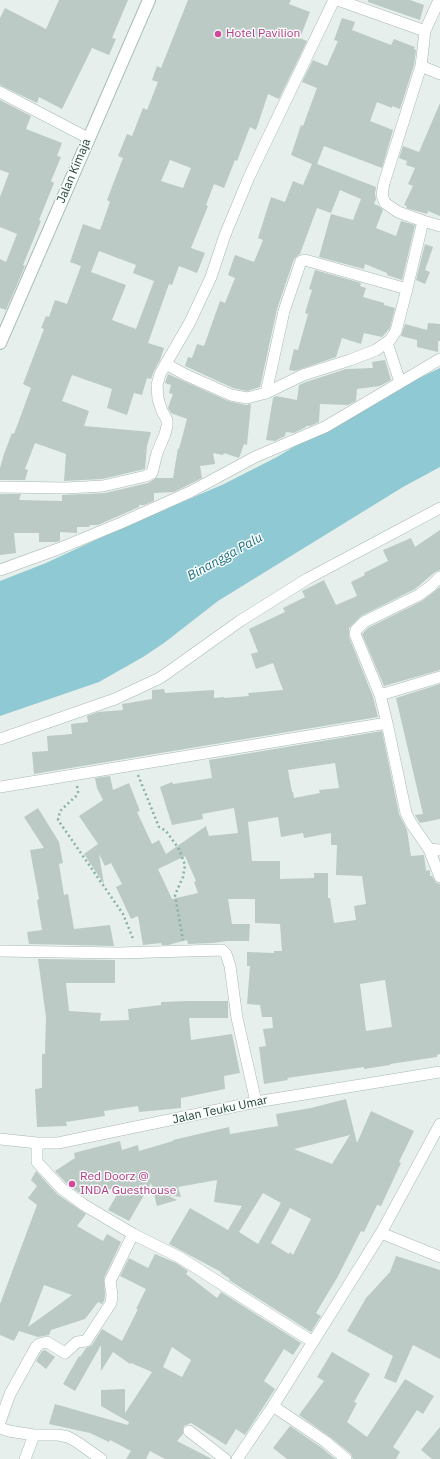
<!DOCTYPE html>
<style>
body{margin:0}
canvas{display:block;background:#e6efeb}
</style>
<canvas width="440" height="1459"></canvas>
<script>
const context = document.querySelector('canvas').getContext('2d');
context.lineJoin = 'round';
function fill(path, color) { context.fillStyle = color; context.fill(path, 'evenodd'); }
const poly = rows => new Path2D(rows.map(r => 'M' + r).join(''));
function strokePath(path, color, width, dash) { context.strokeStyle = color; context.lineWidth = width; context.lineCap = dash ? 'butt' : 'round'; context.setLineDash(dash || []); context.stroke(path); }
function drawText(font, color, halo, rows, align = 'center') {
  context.font = font + ' "IBM Plex Sans",sans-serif'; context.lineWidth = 3; context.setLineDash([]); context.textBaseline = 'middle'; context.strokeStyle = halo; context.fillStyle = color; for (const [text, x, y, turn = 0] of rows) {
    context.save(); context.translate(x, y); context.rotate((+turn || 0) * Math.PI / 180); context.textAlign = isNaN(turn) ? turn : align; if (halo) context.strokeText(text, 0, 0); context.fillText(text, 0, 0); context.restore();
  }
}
fill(poly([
 [440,368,440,467,403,487,218,601,164,643,143,657,99,682,0,716,0,581,46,563,117,530,224,484,277,457,361,406]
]), '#8ec9d4');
fill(poly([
 [59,0,128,0,112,38,116,39,109,55,92,48,62,109,39,97,37,103,0,85,0,18,5,8,46,29],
 [188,0,291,0,289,4,310,12,300,38,307,41,279,99,268,94,256,130,250,127,237,161,235,160,224,188,214,184,206,205,208,206,191,248,205,253,197,273,179,266,172,285,169,284,148,343,164,348,160,360,154,371,151,379,147,378,142,395,134,393,127,415,107,408,112,389,72,375,62,401,89,411,84,426,151,432,147,446,145,469,102,479,64,481,66,454,35,443,25,469,28,470,25,480,0,480,0,468,4,454,12,433,14,434,31,388,23,384,44,329,41,328,46,316,49,317,55,300,67,304,81,266,70,262,83,224,100,230,110,202,107,200,123,158,118,156,127,134,132,136,143,108,147,110,158,82,152,80,157,66,161,68],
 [170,160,191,168,183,188,161,181],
 [99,251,136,265,133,273,154,281,136,329,112,320,126,285,91,272],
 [368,0,410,0,424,5,420,20,368,2],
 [342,18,355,22,352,30,391,45,394,39,415,47,414,49,416,50,414,65,400,109,392,106,392,108,377,102,370,121,393,130,382,168,324,146,317,164,376,187,375,194,376,199,374,204,379,206,383,210,376,228,396,236,401,221,415,225,402,280,387,275,387,273,365,264,364,269,319,257,331,214,353,220,361,199,340,190,331,213,317,208,300,254,297,256,294,259,277,309,260,387,247,391,233,388,185,366,188,357,192,358,197,344,204,346,220,301,225,303,235,278,228,275,235,255,254,262,263,240,258,238,271,197,285,202,293,181,303,185,312,164,291,155,301,125,303,126,317,88,302,82,313,60,327,66,338,41,334,40],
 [0,100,31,116,26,129,62,143,57,156,61,157,51,181,54,183,39,220,41,221,23,265,25,266,6,310,0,308,0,259,6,262,17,234,0,227,0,197,9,173,0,170],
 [440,103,440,216,428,211,427,214,406,208,407,206,404,205,413,186,408,184,415,168,406,165,407,161,399,158,403,146,419,152],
 [425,244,433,247,425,270,430,272,425,284,416,280],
 [315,270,361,283,360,286,366,288,363,297,384,303,384,305,395,308,390,328,382,337,364,333,361,344,342,338,336,357,295,371,289,370,294,349,298,350,308,314,305,313,312,290,309,289],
 [428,323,440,324,440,341,438,341,438,352,417,347,417,340,401,336,405,324,427,330],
 [385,360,391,380,380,386,357,389,356,401,348,405,320,404,319,422,310,426,306,426,306,427,294,433,286,432,285,436,275,441,266,440,273,398,276,396,297,400,299,385,306,382,346,369,373,368,372,362],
 [168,374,228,401,246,405,251,404,247,445,244,444,239,458,224,453,223,455,213,453,215,464,200,466,202,478,174,492,154,493,154,501,144,505,139,505,139,507,98,525,90,525,89,527,77,527,77,533,60,532,60,541,57,542,39,542,39,533,14,533,16,553,0,555,0,494,21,494,19,500,62,501,62,495,105,493,148,483,156,478,173,478,178,448,179,449,187,419,171,413,168,408,173,394,169,393,171,385,165,383],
 [440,530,440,570,435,572,415,589,361,616,349,628,349,637,373,697,378,717,34,774,32,752,48,751,47,736,72,734,71,724,88,722,87,716,98,712,123,710,122,704,152,699,152,690,164,689,165,693,214,690,214,698,224,697,224,698,249,696,248,693,283,690,273,663,256,669,251,654,258,652,249,629,285,612,283,608,305,597,302,591,324,580,336,605,357,596,351,582,365,575,364,573,388,561,383,550,411,538,415,547],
 [440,587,440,670,384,686,362,634,368,628,422,601],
 [440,684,440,819,420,823,415,815,423,814,396,698],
 [382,731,399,814,407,830,411,856,424,855,426,871,430,870,430,876,432,876,436,883,440,884,440,1054,437,1055,437,1057,390,1064,390,1065,364,1069,364,1067,287,1078,288,1080,264,1084,259,1047,266,1046,263,1029,273,1028,272,1017,262,1017,260,1005,247,1004,250,966,247,966,247,952,274,953,274,951,282,951,280,924,255,923,255,899,228,899,232,924,250,924,249,941,227,941,213,943,188,944,187,940,168,945,162,945,161,943,143,945,138,916,131,919,116,887,122,884,111,863,105,866,99,854,104,884,84,854,98,844,79,816,103,800,97,788,95,778,110,776,113,790,129,783,140,811,137,812,152,844,159,840,166,854,206,826,209,836,238,833,234,808,202,814,203,819,172,825,160,787,172,782,173,784,212,778,209,760],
 [335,763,339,788,319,790,320,793,294,798,293,792,292,792,288,770],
 [278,817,281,837,303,833,304,838,331,833,331,845,337,845,336,875,362,876,366,904,354,906,356,920,334,923,330,898,328,898,328,873,314,873,314,878,280,879,280,861,252,861,248,822],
 [185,856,196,881,194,882,198,893,172,899,158,869],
 [385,980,392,1027,366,1031,360,984],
 [38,808,59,842,63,863,59,864,64,895,68,894,74,929,110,925,114,946,29,944,27,932,42,930,37,900,39,899,30,850,44,848,24,817],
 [38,959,115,960,115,983,66,983,69,1011,101,1013,100,1021,129,1020,128,1009,161,1005,161,1002,189,1001,228,1001,228,1018,189,1018,191,1040,232,1034,240,1073,224,1076,225,1089,181,1098,181,1108,139,1112,138,1106,104,1111,105,1116,66,1122,67,1126,37,1127,35,1089,42,1088,42,1054,45,1054,46,1017],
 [346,1099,357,1143,371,1111,414,1131,399,1162,401,1163,381,1206,377,1205,364,1232,361,1231,337,1278,316,1313,321,1316,311,1332,229,1280,230,1279,221,1273,221,1272,169,1244,190,1208,228,1230,242,1206,214,1202,217,1180,178,1187,181,1197,167,1195,177,1200,157,1206,151,1183,129,1221,108,1210,122,1186,83,1196,66,1183,55,1171,75,1158,74,1153,120,1141,122,1150,138,1145,139,1151,173,1141,173,1140,229,1127,230,1134,278,1126,276,1114,311,1108],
 [350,1135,332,1164,294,1149],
 [263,1193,281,1203,258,1244,239,1232],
 [290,1208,311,1219,293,1255,290,1252,289,1254,271,1243],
 [36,1171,57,1194,86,1214,77,1226,103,1241,107,1234,121,1242,104,1278,105,1295,104,1301,102,1304,98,1302,85,1319,51,1330,49,1335,38,1337,19,1331,14,1341,0,1335,0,1304,37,1205,28,1198,37,1186,31,1180],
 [44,1285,72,1295,28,1327],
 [155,1254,176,1263,188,1271,186,1274,217,1298,221,1292,301,1343,293,1355,284,1349,264,1381,275,1389,245,1435,236,1429,226,1445,191,1423,184,1426,183,1434,177,1441,212,1459,165,1459,150,1451,146,1459,126,1459,131,1451,110,1440,109,1442,90,1433,49,1424,55,1404,128,1425,129,1422,101,1406,101,1390,125,1389,125,1413,152,1372,131,1363,130,1364,113,1352,101,1371,101,1345,75,1391,63,1384,79,1356,80,1357,86,1348,92,1345,102,1329,122,1341,138,1309,136,1309,146,1289,120,1276,129,1258,148,1268],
 [172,1347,191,1360,182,1377,163,1367],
 [396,1256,440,1270,440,1359,413,1345,396,1383,384,1378,393,1356,347,1331,366,1298,390,1272],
 [45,1350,55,1357,46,1369,36,1361,42,1351],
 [332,1352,370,1374,354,1402,357,1403,347,1422,367,1437,405,1379,434,1396,423,1414,417,1410,393,1447,400,1452,396,1459,353,1459,351,1454,330,1437,299,1415,324,1381,317,1377],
 [290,1426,322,1448,335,1459,287,1459,273,1448],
 [440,1427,440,1459,432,1459,421,1450]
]), '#bbcac4');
const street = poly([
 [338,0,425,31,439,0],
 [425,31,421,66,384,183,382,195,385,203,398,212,423,221,440,226],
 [421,66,440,74],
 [0,92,88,138],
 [387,343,400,382],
 [166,364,186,375,231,395,247,398,266,393,303,375,350,360,376,350,390,340,396,331,407,289,423,221],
 [266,393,284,311,301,261,305,260,407,289],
 [0,487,66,488,103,486,146,476,152,473,157,453,165,434,167,426,167,420,162,411,158,399,157,385,160,374,190,322,211,277,225,235,249,177,334,0],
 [0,570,58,549,121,523,190,492,255,457,325,427,440,359],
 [440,577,431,586,419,595,364,622,356,630,355,634,380,695,440,677],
 [380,695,387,723],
 [0,739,115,699,160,678,240,621,307,579,440,508],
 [0,787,387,723,406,813,411,823,429,849,440,850],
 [429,849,440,877],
 [0,951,119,953,222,950,226,954,230,966,237,1018,256,1102],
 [0,1139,37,1143,58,1143,256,1102,440,1072],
 [37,1143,37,1162,61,1188,84,1205,133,1234,179,1257,313,1342],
 [381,1233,440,1257],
 [273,1406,326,1442,346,1459],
 [0,1422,10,1394,36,1347,39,1344,47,1342,65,1353,77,1342,86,1341,111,1303,112,1295,110,1281,133,1234],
 [0,1428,9,1431,34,1435,25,1459],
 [189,1431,225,1459],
 [34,1435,58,1435,68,1437,77,1442,101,1459],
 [237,1459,273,1406,381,1233,440,1124]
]);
const secondary = poly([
 [0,343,149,0]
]);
strokePath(street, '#a8b8b2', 12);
strokePath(secondary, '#a4bbb3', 14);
strokePath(poly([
 [138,775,159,827,166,831,179,849,185,865,183,877,175,895,183,940],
 [77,786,78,792,76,796,60,811,58,820,123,914,134,941]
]), '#86b3a5', 2.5, [2, 3]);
strokePath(street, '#fff', 11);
strokePath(secondary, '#fff', 12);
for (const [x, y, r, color] of [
 [218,34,4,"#d1479c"],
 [72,1184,4,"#d1479c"]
]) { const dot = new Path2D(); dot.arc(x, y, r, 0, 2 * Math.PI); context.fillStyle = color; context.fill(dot); strokePath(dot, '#f7fbf9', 1.5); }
drawText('12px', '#b23c85', '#f7fbf9', [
 ["Hotel Pavilion",226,34],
 ["Red Doorz @",80,1177],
 ["INDA Guesthouse",80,1191]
], 'left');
drawText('12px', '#24423a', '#f7fbf9', [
 ["Jalan Kimaja",74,171,-67],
 ["Jalan Teuku Umar",220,1110,-12]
]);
drawText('italic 13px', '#1c6f80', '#f7fbf9', [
 ["Binangga Palu",225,557,-29]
]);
</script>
